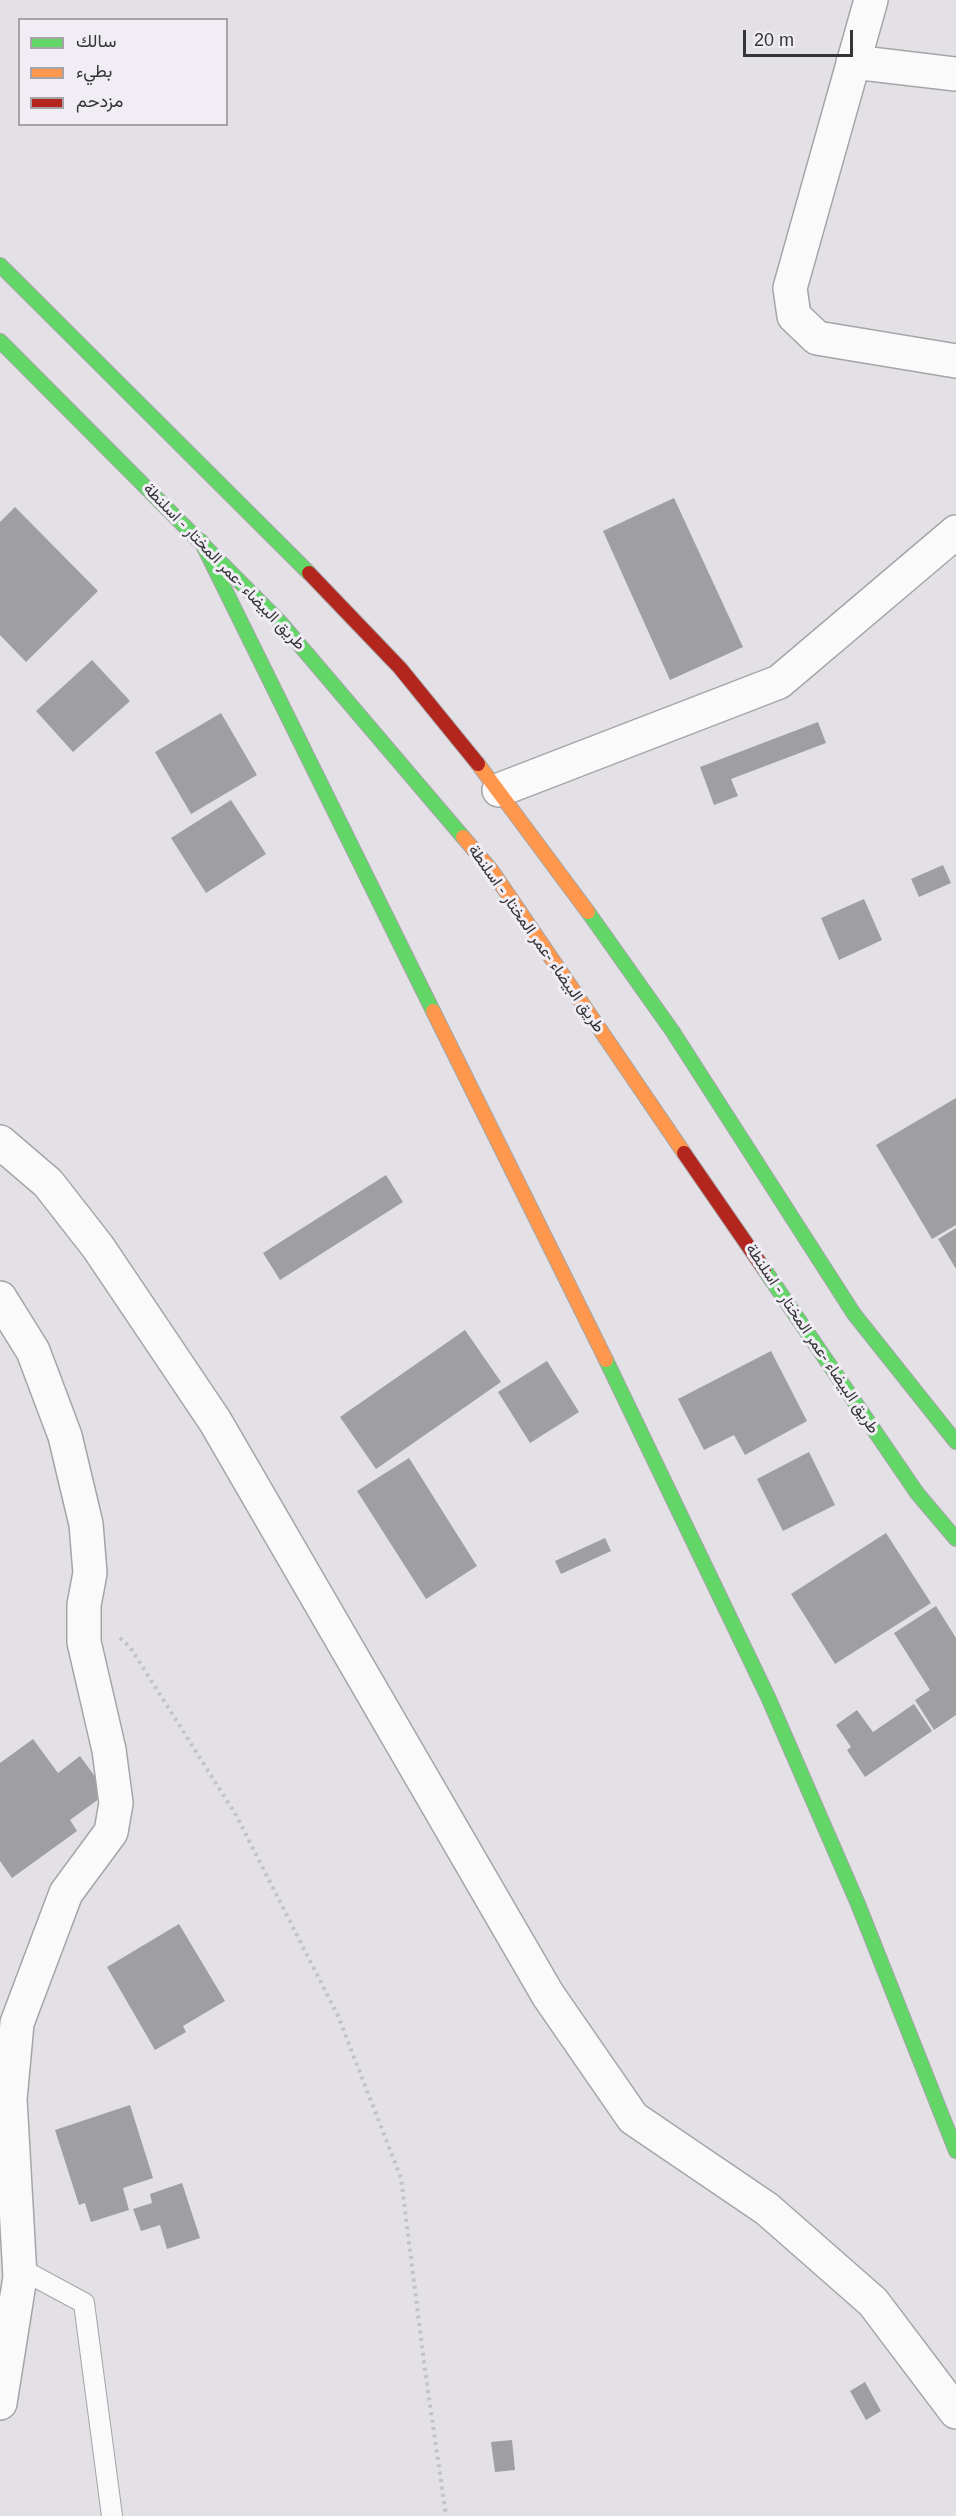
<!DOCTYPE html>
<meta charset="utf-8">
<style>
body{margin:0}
#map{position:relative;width:956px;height:2516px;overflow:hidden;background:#e3e1e5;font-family:Arial,Vazirmatn,sans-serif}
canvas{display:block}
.legend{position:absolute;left:18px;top:18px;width:210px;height:108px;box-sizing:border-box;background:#f0edf4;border:2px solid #a5a3a8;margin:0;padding:8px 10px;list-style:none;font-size:18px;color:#353436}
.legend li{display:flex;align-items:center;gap:12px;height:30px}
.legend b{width:30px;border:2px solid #a5a3a8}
.scale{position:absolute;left:743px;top:30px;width:110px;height:27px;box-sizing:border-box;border:3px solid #353436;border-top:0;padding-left:8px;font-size:18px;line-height:21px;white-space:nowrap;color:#353436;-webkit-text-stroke:4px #f0edf4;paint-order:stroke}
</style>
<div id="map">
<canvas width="956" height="2516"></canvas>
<ul class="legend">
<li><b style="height:8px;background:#63d668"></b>سالك</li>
<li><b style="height:8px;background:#ff974d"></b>بطيء</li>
<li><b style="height:8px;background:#b3261e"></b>مزدحم</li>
</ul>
<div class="scale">20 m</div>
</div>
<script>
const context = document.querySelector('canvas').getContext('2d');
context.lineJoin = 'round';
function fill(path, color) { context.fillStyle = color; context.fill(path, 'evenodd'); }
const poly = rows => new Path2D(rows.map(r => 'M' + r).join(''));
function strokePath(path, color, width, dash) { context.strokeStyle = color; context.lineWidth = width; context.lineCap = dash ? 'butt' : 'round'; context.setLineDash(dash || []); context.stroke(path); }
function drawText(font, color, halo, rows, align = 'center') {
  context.font = font + ' Arial,Vazirmatn,sans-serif'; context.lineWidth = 6; context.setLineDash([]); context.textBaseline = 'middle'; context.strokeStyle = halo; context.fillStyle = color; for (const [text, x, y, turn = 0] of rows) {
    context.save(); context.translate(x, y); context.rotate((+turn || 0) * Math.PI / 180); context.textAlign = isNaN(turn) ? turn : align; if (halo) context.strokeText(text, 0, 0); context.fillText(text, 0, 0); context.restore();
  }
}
fill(poly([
 [674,498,743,647,670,680,603,531],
 [15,507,98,591,26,662,0,635,0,522],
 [92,660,130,701,73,752,36,711],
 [221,713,257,775,191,814,155,752],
 [818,722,826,743,731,779,738,796,714,805,700,767],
 [231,800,266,854,206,893,171,838],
 [943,865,951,883,919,897,911,879],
 [864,899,882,940,839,960,821,918],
 [956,1098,956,1225,932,1239,876,1145],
 [386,1175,403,1202,280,1280,263,1253],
 [956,1228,956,1269,938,1239],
 [465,1330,501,1382,376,1469,340,1417],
 [771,1351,807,1421,745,1455,734,1435,704,1450,678,1399],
 [547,1361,579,1412,530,1443,498,1392],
 [809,1452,835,1505,783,1531,757,1479],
 [409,1458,477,1566,426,1599,357,1491],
 [886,1533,931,1603,835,1664,791,1594],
 [605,1538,611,1551,561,1574,555,1561],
 [936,1606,956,1638,956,1715,934,1730,915,1700,930,1690,894,1633],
 [914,1704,932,1731,865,1777,847,1750,851,1747,836,1725,857,1710,873,1732],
 [33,1739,58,1773,80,1756,107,1793,70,1820,77,1831,12,1878,0,1861,0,1763],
 [179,1924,225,2001,183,2026,186,2032,155,2050,107,1967],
 [130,2105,153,2178,123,2188,129,2210,91,2222,85,2203,79,2205,55,2130],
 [182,2183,200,2238,167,2249,160,2225,141,2231,133,2209,152,2203,150,2194],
 [865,2382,881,2411,866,2420,850,2391],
 [512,2440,515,2470,495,2472,491,2442]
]), '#9f9ea1');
const lane = poly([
 [19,2268,84,2303,112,2516]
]);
const street = poly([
 [871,0,790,288,794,316,817,338,956,361],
 [853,62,956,74],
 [499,790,779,682,956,532],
 [0,1142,48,1183,98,1247,215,1421,548,1995,633,2118,767,2209,873,2302,956,2412],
 [0,1298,33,1351,65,1436,86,1524,90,1573,84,1605,84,1642,109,1750,116,1803,111,1832,66,1893,17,2023,10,2099,20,2277,0,2403]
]);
const fast = poly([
 [0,265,309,573],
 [0,341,280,622,463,837],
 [201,541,433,1011],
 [588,912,673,1032,854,1314,956,1442],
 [764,1269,917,1493,956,1539],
 [606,1360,768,1697,858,1904,956,2151]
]);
const slow = poly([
 [478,764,588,912],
 [463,837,492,871,684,1153],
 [433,1011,606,1360]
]);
const jam = poly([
 [309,573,400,668,478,764],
 [684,1153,764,1269]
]);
strokePath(lane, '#a5a4a7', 22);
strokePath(street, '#a5a4a7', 36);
strokePath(fast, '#a5a4a7', 16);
strokePath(slow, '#a5a4a7', 16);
strokePath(jam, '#a5a4a7', 16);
strokePath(poly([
 [120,1638,130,1647,236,1815,338,2016,401,2178,425,2370,446,2516]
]), '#c3c3c3', 4, [3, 4.5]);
strokePath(lane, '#fbfafb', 20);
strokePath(street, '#fbfafb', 33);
strokePath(fast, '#63d668', 14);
strokePath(slow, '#ff974d', 14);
strokePath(jam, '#b3261e', 14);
drawText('16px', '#353436', '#f0edf4', [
 ["طريق البيضاء -عمر المختار - اسلنطة",224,567,46],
 ["طريق البيضاء -عمر المختار - اسلنطة",536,939,55],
 ["طريق البيضاء -عمر المختار - اسلنطة",812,1339,56]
]);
</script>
